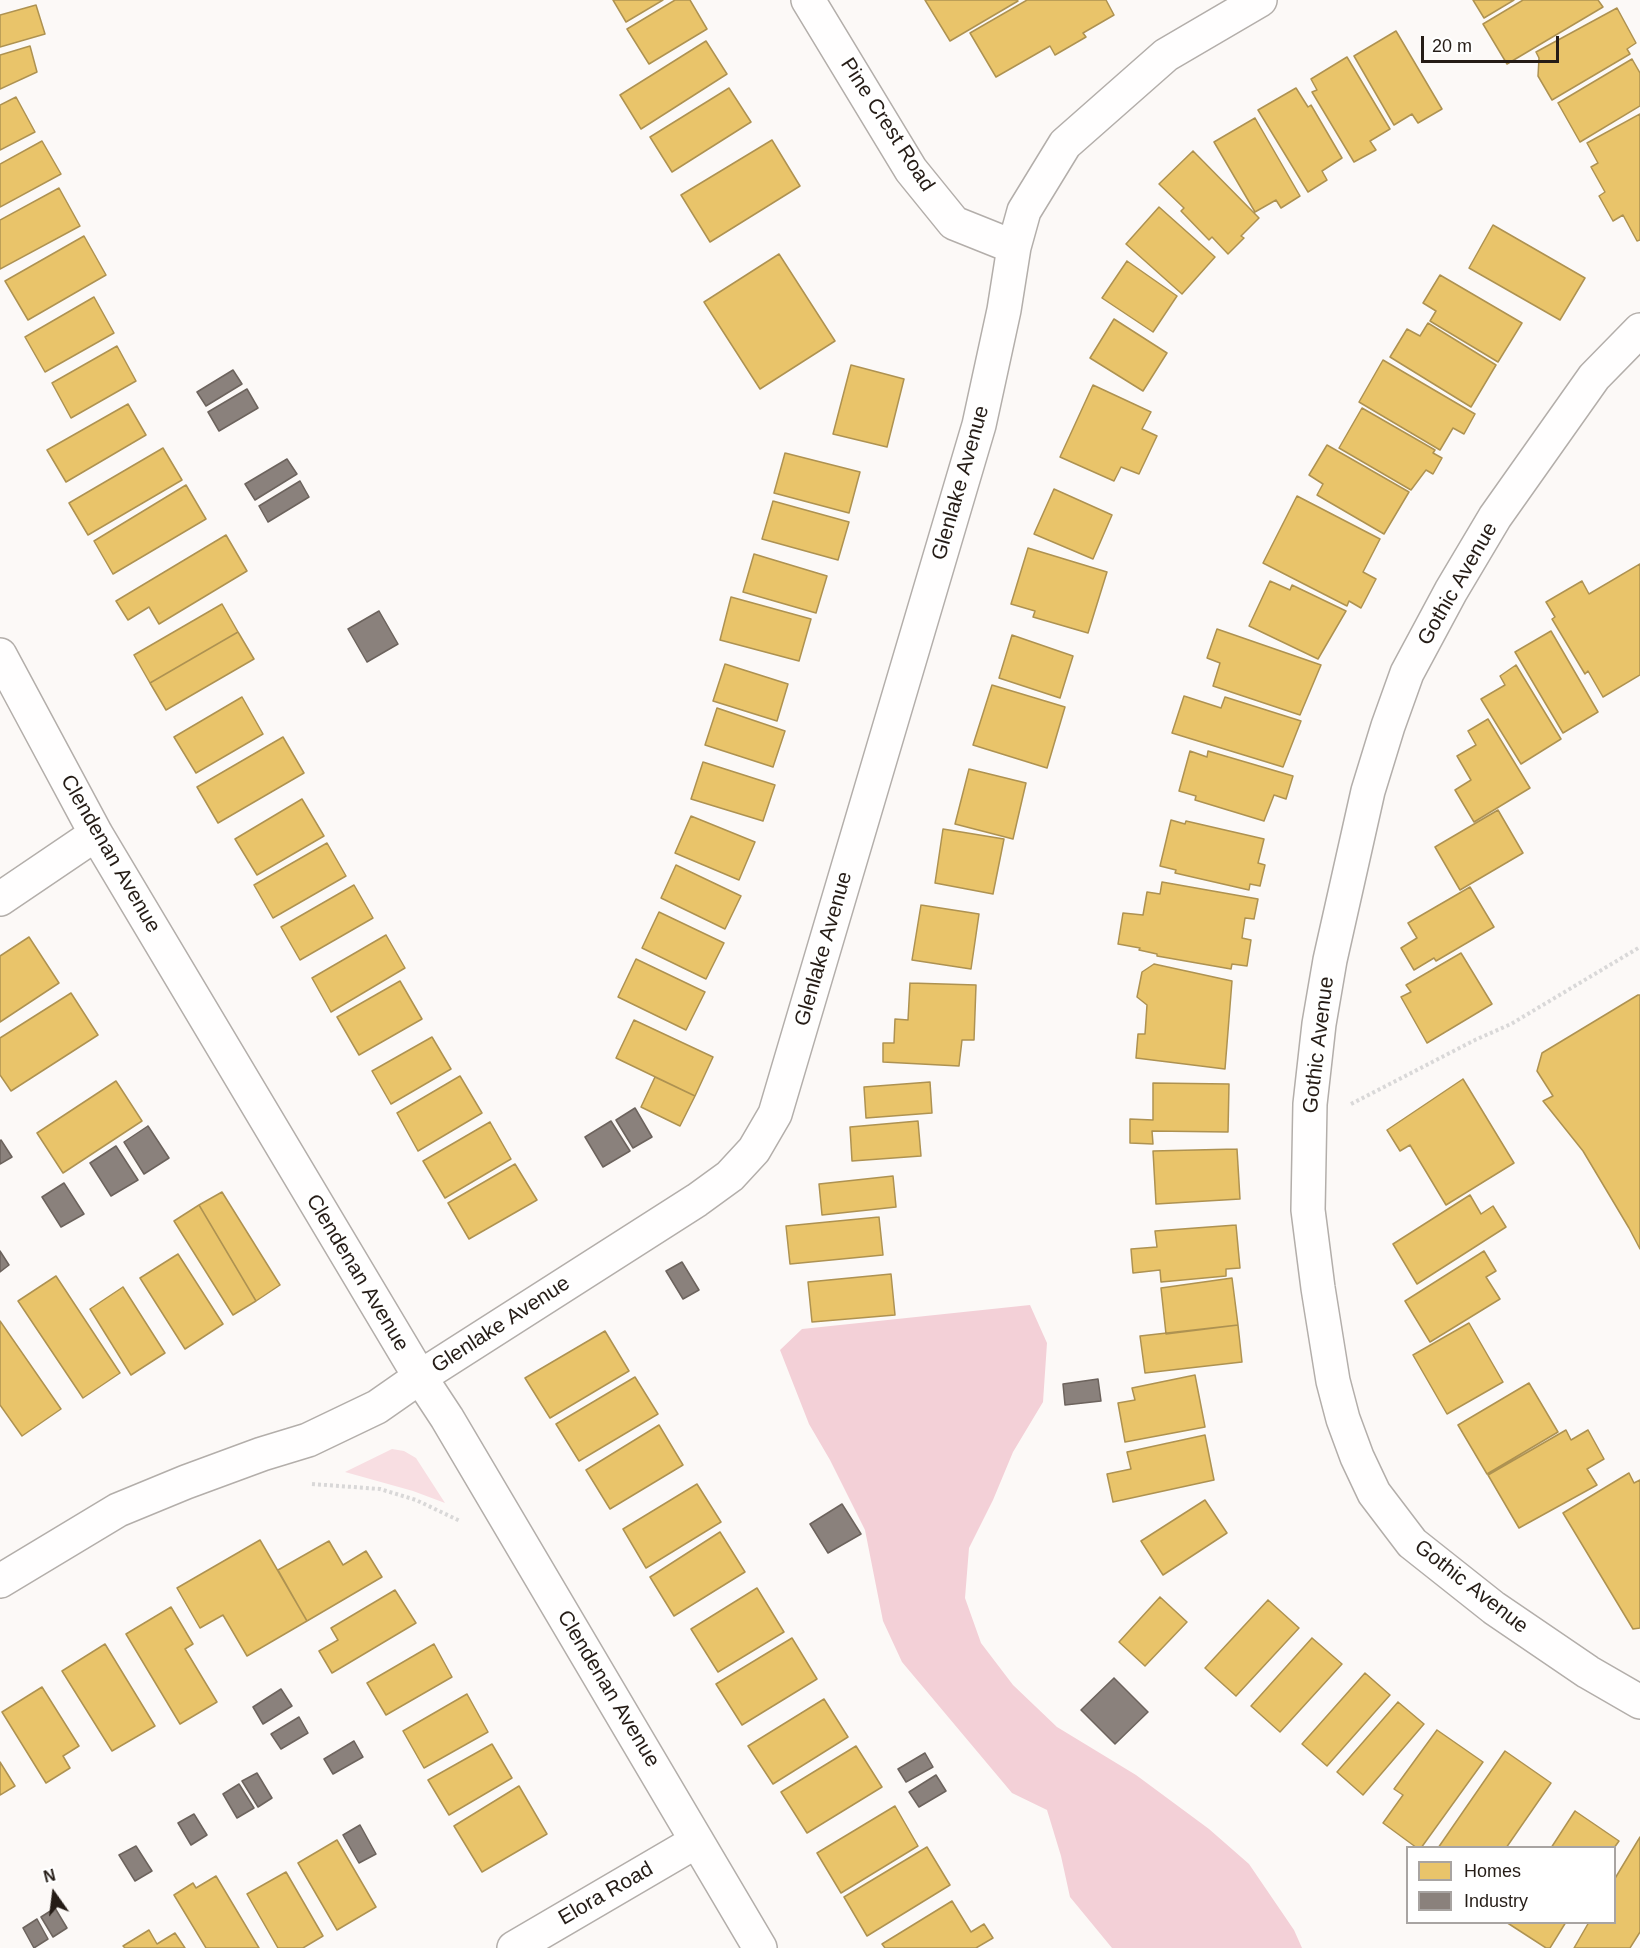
<!DOCTYPE html>
<style>
body{margin:0}
#map{position:relative;width:1640px;height:1948px;overflow:hidden;background:#fcf9f7;font-family:Arial,sans-serif}
canvas{display:block}
.legend{position:absolute;left:1406px;top:1846px;width:210px;height:78px;box-sizing:border-box;background:#fff;border:2px solid #a8a4a2;margin:0;padding:8px 10px;list-style:none;font-size:18px;color:#251c16}
.legend li{display:flex;align-items:center;gap:12px;height:30px}
.legend b{width:30px;border:2px solid #a8a4a2}
.north{position:absolute;left:24px;top:1864px;width:60px;height:60px;-webkit-text-stroke:4px #fff;paint-order:stroke;rotate:346deg;font-size:16px;font-weight:700;line-height:24px;text-align:center;color:#251c16}
.north::after{content:'';display:block;margin:auto;width:21px;height:27px;background:#251c16;clip-path:polygon(50% 0,100% 100%,50% 72%,0 100%)}
.scale{position:absolute;left:1421px;top:36px;width:138px;height:27px;box-sizing:border-box;border:3px solid #251c16;border-top:0;padding-left:8px;font-size:18px;line-height:21px;white-space:nowrap;color:#251c16;-webkit-text-stroke:4px #fff;paint-order:stroke}
</style>
<div id="map">
<canvas width="1640" height="1948"></canvas>
<ul class="legend">
<li><b style="height:16px;background:#e9c46a"></b>Homes</li>
<li><b style="height:16px;background:#8a817c"></b>Industry</li>
</ul>
<div class="north">N</div>
<div class="scale">20 m</div>
</div>
<script>
const context = document.querySelector('canvas').getContext('2d');
context.lineJoin = 'round';
function fill(path, color) { context.fillStyle = color; context.fill(path, 'evenodd'); }
const poly = rows => new Path2D(rows.map(r => 'M' + r).join(''));
function strokePath(path, color, width, dash) { context.strokeStyle = color; context.lineWidth = width; context.lineCap = dash ? 'butt' : 'round'; context.setLineDash(dash || []); context.stroke(path); }
function drawText(font, color, halo, rows, align = 'center') {
  context.font = font + ' Arial,sans-serif'; context.lineWidth = 6; context.setLineDash([]); context.textBaseline = 'middle'; context.strokeStyle = halo; context.fillStyle = color; for (const [text, x, y, turn = 0] of rows) {
    context.save(); context.translate(x, y); context.rotate((+turn || 0) * Math.PI / 180); context.textAlign = isNaN(turn) ? turn : align; if (halo) context.strokeText(text, 0, 0); context.fillText(text, 0, 0); context.restore();
  }
}
fill(poly([
 [392,1449,404,1451,416,1458,445,1503,413,1491,345,1472]
]), '#f8dee2');
fill(poly([
 [1030,1305,1047,1343,1043,1402,1013,1452,993,1500,969,1548,965,1598,981,1643,1013,1685,1057,1727,1136,1775,1209,1829,1249,1864,1294,1930,1302,1948,1112,1948,1070,1897,1061,1856,1047,1810,1012,1793,902,1662,883,1621,865,1530,830,1460,809,1424,780,1350,802,1329]
]), '#f3d0d7');
const homes = poly([
 [613,0,663,0,626,22,613,0],
 [675,0,690,0,707,29,649,64,627,29,675,0],
 [925,0,1017,0,1018,1,950,41,925,0],
 [1027,0,1106,0,1114,15,1083,33,1086,37,1055,55,1050,46,996,77,970,33,1027,0],
 [1473,0,1514,0,1484,18,1473,0],
 [1523,0,1598,0,1603,7,1507,64,1483,24,1523,0],
 [36,5,45,34,0,47,0,15,36,5],
 [1617,8,1636,43,1627,49,1630,54,1552,100,1538,76,1539,58,1536,52,1617,8],
 [1396,31,1442,109,1418,123,1412,114,1394,125,1354,56,1396,31],
 [706,41,727,74,641,129,620,95,706,41],
 [30,46,37,72,0,89,0,55,30,46],
 [1347,57,1390,129,1370,141,1376,150,1354,162,1312,92,1317,90,1311,79,1347,57],
 [1632,59,1640,73,1640,106,1580,142,1558,103,1632,59],
 [729,88,751,122,672,172,650,137,729,88],
 [1296,88,1308,107,1311,105,1342,158,1322,171,1327,180,1308,192,1258,110,1296,88],
 [16,97,35,132,0,150,0,105,16,97],
 [1640,114,1640,240,1637,241,1623,215,1613,221,1599,196,1605,192,1591,167,1598,163,1587,143,1640,114],
 [1255,118,1300,196,1281,208,1276,200,1255,212,1214,142,1255,118],
 [772,140,800,186,710,242,681,195,772,140],
 [42,141,61,174,0,207,0,164,42,141],
 [1193,151,1259,218,1241,236,1244,238,1228,254,1212,237,1209,240,1181,211,1184,208,1159,184,1193,151],
 [59,188,80,226,0,269,0,220,59,188],
 [1159,207,1215,257,1182,294,1126,244,1159,207],
 [1493,225,1585,278,1560,320,1469,268,1493,225],
 [84,236,106,275,28,320,5,281,84,236],
 [779,254,835,341,760,389,704,302,779,254],
 [1127,261,1177,296,1153,332,1102,298,1127,261],
 [1440,275,1522,323,1498,362,1430,321,1436,311,1423,303,1440,275],
 [94,297,114,333,45,372,25,337,94,297],
 [1114,319,1167,353,1143,391,1090,358,1114,319],
 [1428,323,1496,365,1471,407,1390,357,1407,329,1420,336,1428,323],
 [117,346,136,381,71,418,52,383,117,346],
 [1383,360,1475,414,1464,434,1453,428,1440,450,1359,402,1383,360],
 [851,365,904,379,887,447,833,434,851,365],
 [1093,385,1151,412,1142,429,1157,436,1139,474,1121,467,1114,481,1060,457,1093,385],
 [128,404,146,435,66,482,47,450,128,404],
 [1362,408,1435,450,1433,453,1442,458,1433,474,1426,470,1411,490,1339,448,1362,408],
 [1327,445,1409,492,1384,534,1317,495,1323,484,1309,475,1327,445],
 [163,448,182,480,88,535,69,503,163,448],
 [785,453,860,472,849,513,774,493,785,453],
 [186,485,206,519,113,574,94,541,186,485],
 [1054,489,1112,515,1093,559,1034,534,1054,489],
 [1297,496,1380,539,1363,572,1376,579,1361,608,1349,601,1347,606,1263,563,1297,496],
 [773,501,849,522,838,560,762,539,773,501],
 [226,535,247,571,159,624,149,607,128,620,116,601,226,535],
 [1028,548,1107,572,1088,633,1033,617,1035,611,1011,604,1028,548],
 [754,554,827,576,816,613,743,592,754,554],
 [1640,564,1640,675,1603,697,1588,671,1585,674,1552,619,1555,617,1546,602,1582,581,1589,594,1640,564],
 [1270,581,1290,590,1292,585,1346,611,1318,659,1249,626,1270,581],
 [731,597,811,619,799,661,720,640,731,597],
 [222,604,238,632,150,683,134,655,222,604],
 [1217,629,1321,665,1300,715,1213,686,1220,663,1207,658,1217,629],
 [1551,631,1598,712,1563,733,1515,652,1551,631],
 [238,632,254,659,166,710,150,683,238,632],
 [1012,635,1073,656,1060,698,999,678,1012,635],
 [725,664,788,684,777,721,713,701,725,664],
 [1516,665,1561,739,1521,764,1481,699,1505,685,1500,676,1516,665],
 [992,685,1065,707,1047,768,973,745,992,685],
 [1184,696,1221,708,1225,697,1301,721,1283,767,1172,733,1184,696],
 [242,697,263,734,196,773,174,737,242,697],
 [717,708,785,731,773,767,705,745,717,708],
 [1488,719,1530,788,1474,822,1455,790,1471,780,1457,756,1476,745,1468,731,1488,719],
 [283,737,304,773,218,823,197,787,283,737],
 [1190,751,1207,757,1208,751,1293,776,1286,799,1274,795,1264,821,1195,800,1196,796,1179,791,1190,751],
 [703,762,775,785,763,821,691,799,703,762],
 [969,769,1026,783,1013,839,955,824,969,769],
 [302,799,324,836,257,875,235,839,302,799],
 [1498,810,1523,853,1460,890,1435,847,1498,810],
 [691,816,755,842,739,880,675,853,691,816],
 [1171,820,1185,824,1186,821,1264,839,1258,863,1265,865,1260,886,1250,884,1249,890,1175,873,1176,870,1160,866,1171,820],
 [943,829,1004,839,993,894,935,883,943,829],
 [327,843,346,876,273,918,254,885,327,843],
 [676,865,741,896,725,929,661,898,676,865],
 [1162,882,1258,899,1254,919,1245,918,1242,938,1251,940,1247,966,1232,964,1231,969,1157,956,1157,954,1139,950,1140,948,1118,944,1123,913,1143,915,1147,892,1160,894,1162,882],
 [354,885,373,918,300,960,281,927,354,885],
 [1470,887,1494,927,1436,961,1434,958,1414,970,1401,948,1417,938,1408,923,1470,887],
 [921,905,979,914,971,969,912,960,921,905],
 [659,912,724,943,706,979,642,948,659,912],
 [386,935,405,968,331,1012,312,978,386,935],
 [29,937,59,983,0,1022,0,956,29,937],
 [1461,953,1492,1004,1427,1043,1401,997,1411,992,1406,985,1461,953],
 [636,959,705,992,686,1030,618,997,636,959],
 [1154,964,1232,981,1225,1069,1136,1058,1138,1034,1145,1034,1147,1005,1137,997,1142,972,1154,964],
 [400,981,422,1019,359,1055,337,1017,400,981],
 [910,983,976,985,974,1040,962,1040,959,1066,883,1062,883,1043,894,1043,895,1019,908,1020,910,983],
 [71,993,98,1035,11,1091,0,1075,0,1038,71,993],
 [1638,995,1640,995,1640,1249,1629,1228,1583,1151,1543,1101,1553,1096,1537,1071,1542,1053,1638,995],
 [634,1020,713,1057,695,1096,616,1058,634,1020],
 [432,1037,451,1069,391,1104,372,1071,432,1037],
 [460,1076,482,1113,418,1151,397,1113,460,1076],
 [655,1077,695,1096,680,1126,641,1107,655,1077],
 [1463,1079,1514,1163,1446,1205,1410,1145,1400,1151,1387,1130,1463,1079],
 [116,1081,142,1121,63,1173,37,1133,116,1081],
 [930,1082,932,1113,866,1118,864,1087,930,1082],
 [1153,1083,1229,1084,1228,1132,1152,1131,1153,1144,1130,1143,1130,1119,1153,1120,1153,1083],
 [918,1121,921,1156,852,1161,850,1127,918,1121],
 [490,1122,511,1159,445,1198,423,1161,490,1122],
 [1237,1149,1240,1199,1156,1204,1153,1151,1237,1149],
 [515,1164,537,1200,469,1239,448,1203,515,1164],
 [893,1176,896,1207,822,1215,819,1184,893,1176],
 [222,1192,280,1285,256,1301,199,1205,222,1192],
 [1470,1195,1481,1214,1493,1206,1506,1227,1417,1284,1393,1244,1470,1195],
 [199,1205,256,1301,233,1315,174,1221,199,1205],
 [879,1217,883,1255,790,1264,786,1226,879,1217],
 [1236,1225,1240,1268,1226,1269,1226,1276,1161,1282,1160,1270,1133,1273,1131,1249,1157,1247,1155,1231,1236,1225],
 [1484,1251,1496,1271,1486,1277,1500,1299,1430,1342,1405,1301,1484,1251],
 [178,1254,223,1324,185,1349,140,1278,178,1254],
 [891,1274,895,1315,812,1322,808,1282,891,1274],
 [56,1276,120,1373,83,1398,18,1301,56,1276],
 [1232,1278,1238,1325,1166,1334,1161,1288,1232,1278],
 [123,1287,165,1353,131,1375,90,1309,123,1287],
 [0,1321,61,1409,22,1436,0,1405,0,1321],
 [1469,1323,1503,1382,1447,1414,1413,1355,1469,1323],
 [1238,1325,1242,1362,1145,1373,1140,1336,1238,1325],
 [605,1331,629,1371,550,1418,525,1378,605,1331],
 [1195,1375,1205,1427,1125,1442,1118,1403,1135,1400,1132,1388,1195,1375],
 [635,1377,658,1414,579,1461,556,1424,635,1377],
 [1529,1383,1558,1432,1487,1474,1458,1425,1529,1383],
 [659,1425,683,1465,610,1509,586,1470,659,1425],
 [1566,1430,1571,1440,1588,1430,1604,1459,1587,1469,1597,1485,1519,1528,1488,1475,1566,1430],
 [1205,1435,1214,1480,1113,1502,1107,1474,1131,1469,1127,1452,1205,1435],
 [1629,1473,1634,1483,1640,1480,1640,1628,1633,1629,1563,1513,1629,1473],
 [697,1484,721,1522,646,1568,623,1529,697,1484],
 [1205,1500,1227,1533,1163,1575,1141,1541,1205,1500],
 [720,1532,745,1572,674,1616,650,1577,720,1532],
 [260,1540,307,1621,247,1656,223,1615,200,1628,177,1588,260,1540],
 [329,1541,343,1565,366,1551,382,1577,307,1621,278,1570,329,1541],
 [757,1588,784,1632,718,1672,691,1629,757,1588],
 [395,1590,416,1623,332,1673,319,1651,338,1640,331,1628,395,1590],
 [1160,1597,1187,1622,1145,1666,1119,1642,1160,1597],
 [1268,1600,1299,1628,1236,1696,1205,1668,1268,1600],
 [171,1607,193,1644,185,1649,217,1702,180,1724,126,1634,171,1607],
 [792,1638,817,1679,742,1725,716,1684,792,1638],
 [1312,1638,1342,1664,1280,1732,1251,1706,1312,1638],
 [105,1644,155,1726,112,1751,62,1671,105,1644],
 [434,1644,452,1677,386,1715,367,1683,434,1644],
 [1365,1673,1390,1695,1327,1766,1302,1744,1365,1673],
 [42,1687,79,1746,63,1756,70,1768,46,1783,2,1712,42,1687],
 [467,1694,488,1732,424,1768,403,1731,467,1694],
 [824,1699,848,1737,773,1784,748,1746,824,1699],
 [1398,1702,1424,1724,1363,1795,1337,1772,1398,1702],
 [1437,1730,1483,1762,1421,1848,1417,1848,1383,1823,1403,1795,1394,1789,1437,1730],
 [492,1744,512,1778,449,1815,428,1780,492,1744],
 [856,1746,882,1787,807,1833,781,1792,856,1746],
 [1505,1751,1551,1783,1506,1848,1438,1848,1505,1751],
 [0,1762,15,1786,0,1795,0,1762],
 [519,1786,547,1834,482,1872,454,1826,519,1786],
 [895,1806,918,1846,841,1893,817,1853,895,1806],
 [1575,1811,1619,1841,1614,1848,1551,1848,1575,1811],
 [1640,1837,1640,1932,1630,1948,1574,1948,1589,1922,1614,1922,1614,1880,1640,1837],
 [337,1840,376,1907,337,1930,298,1863,337,1840],
 [927,1847,950,1885,867,1936,844,1897,927,1847],
 [286,1872,323,1936,303,1948,278,1948,247,1894,286,1872],
 [216,1876,259,1948,206,1948,174,1895,193,1883,196,1888,216,1876],
 [952,1901,971,1932,984,1924,993,1938,976,1948,885,1948,882,1944,952,1901],
 [1506,1922,1566,1922,1550,1948,1546,1948,1506,1922],
 [149,1930,157,1944,175,1933,185,1948,125,1948,123,1946,149,1930]
]);
fill(homes, '#e9c46a');
strokePath(homes, '#ae9251', 1.5);
const industry = poly([
 [233,370,242,384,206,406,197,392,233,370],
 [247,389,258,408,219,431,208,412,247,389],
 [287,459,297,474,255,500,245,484,287,459],
 [300,481,309,497,268,522,259,506,300,481],
 [379,611,398,644,367,662,348,629,379,611],
 [635,1108,652,1137,633,1148,616,1120,635,1108],
 [611,1121,630,1151,603,1167,585,1137,611,1121],
 [148,1126,169,1158,144,1174,124,1142,148,1126],
 [1,1140,12,1157,0,1164,0,1141,1,1140],
 [116,1146,138,1180,111,1196,90,1163,116,1146],
 [64,1183,84,1214,61,1227,42,1197,64,1183],
 [0,1251,9,1265,0,1272,0,1251],
 [682,1262,699,1290,683,1299,666,1271,682,1262],
 [1098,1379,1101,1401,1065,1405,1063,1384,1098,1379],
 [842,1504,861,1534,828,1553,810,1524,842,1504],
 [1114,1678,1148,1712,1115,1744,1081,1710,1114,1678],
 [281,1689,292,1706,263,1724,253,1707,281,1689],
 [299,1717,308,1733,281,1749,271,1734,299,1717],
 [354,1741,363,1757,333,1774,324,1759,354,1741],
 [925,1753,933,1767,906,1782,898,1769,925,1753],
 [257,1773,272,1798,258,1807,242,1781,257,1773],
 [936,1775,946,1791,919,1807,909,1792,936,1775],
 [239,1784,254,1808,237,1818,223,1794,239,1784],
 [194,1814,207,1835,191,1845,178,1823,194,1814],
 [360,1825,376,1854,359,1863,343,1835,360,1825],
 [136,1846,152,1871,135,1881,119,1855,136,1846],
 [55,1908,67,1928,53,1937,41,1917,55,1908],
 [37,1919,48,1939,34,1948,23,1928,37,1919]
]);
fill(industry, '#8a817c');
strokePath(industry, '#6c635d', 1.5);
const street = poly([
 [808,0,911,170,954,223,1014,247],
 [1640,330,1594,377,1495,517,1451,591,1407,673,1388,726,1368,791,1330,960,1319,1024,1310,1104,1308,1210,1318,1288,1333,1381,1343,1419,1357,1457,1374,1493,1412,1543,1494,1608,1588,1672,1640,1702],
 [0,655,96,834,420,1377,447,1418,760,1948],
 [0,899,96,834],
 [0,1581,118,1510,186,1482,262,1454,308,1440,377,1407,420,1377,697,1200,730,1176,754,1150,775,1114,979,425,1004,310,1014,247,1024,211,1065,144,1166,55,1260,0],
 [514,1948,697,1841]
]);
strokePath(street, '#b3aeaa', 36);
strokePath(poly([
 [1351,1104,1475,1040,1511,1024,1640,947],
 [312,1484,380,1489,416,1500,460,1521]
]), '#d9d8d8', 4, [3, 3]);
strokePath(street, '#fffefe', 33);
drawText('21px', '#251c16', '#fff', [
 ["Pine Crest Road",887,125,57],
 ["Glenlake Avenue",961,483,-74],
 ["Gothic Avenue",1458,584,-60],
 ["Clendenan Avenue",110,854,60],
 ["Glenlake Avenue",824,949,-74],
 ["Gothic Avenue",1319,1045,-83],
 ["Clendenan Avenue",357,1273,59],
 ["Glenlake Avenue",501,1325,-33],
 ["Gothic Avenue",1471,1587,38],
 ["Clendenan Avenue",608,1689,59],
 ["Elora Road",606,1894,-30]
]);
</script>
